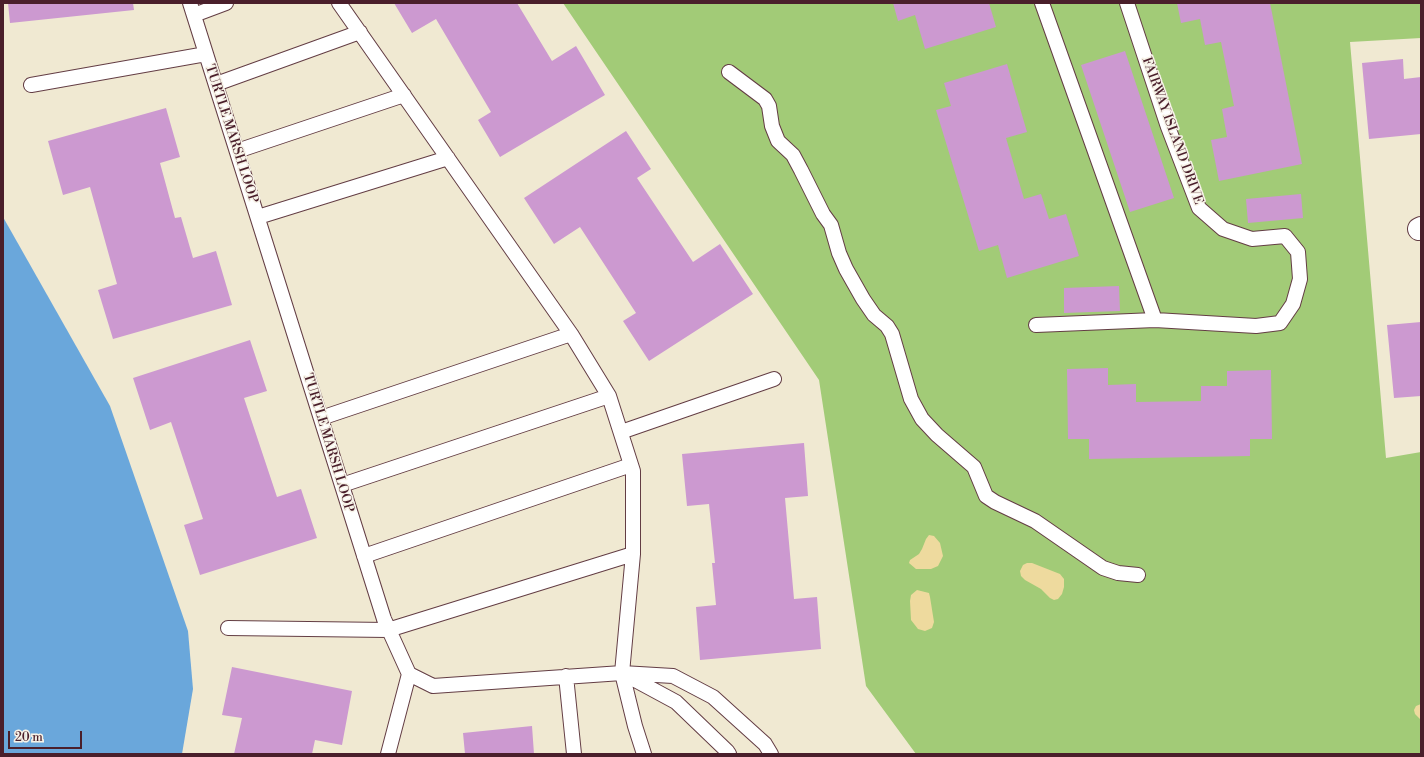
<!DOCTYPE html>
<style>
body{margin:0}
#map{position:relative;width:1424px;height:757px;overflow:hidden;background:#f0e9d2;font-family:"Libre Bodoni",serif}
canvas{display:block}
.frame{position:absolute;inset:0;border:4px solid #4a1f2b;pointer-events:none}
.scale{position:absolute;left:8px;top:731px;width:74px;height:18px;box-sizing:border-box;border:2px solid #4a1f2b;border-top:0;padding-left:5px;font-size:12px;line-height:14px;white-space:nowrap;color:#4a1f2b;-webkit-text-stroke:3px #f7f3e8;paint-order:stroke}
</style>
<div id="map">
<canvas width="1424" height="757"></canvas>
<div class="frame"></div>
<div class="scale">20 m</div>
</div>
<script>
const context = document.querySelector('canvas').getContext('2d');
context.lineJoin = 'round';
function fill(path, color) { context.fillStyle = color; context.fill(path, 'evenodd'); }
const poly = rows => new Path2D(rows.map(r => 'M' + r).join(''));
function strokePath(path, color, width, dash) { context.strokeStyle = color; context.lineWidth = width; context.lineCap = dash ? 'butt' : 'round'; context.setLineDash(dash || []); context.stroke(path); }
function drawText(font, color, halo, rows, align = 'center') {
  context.font = font + ' "Libre Bodoni",serif'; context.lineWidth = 3; context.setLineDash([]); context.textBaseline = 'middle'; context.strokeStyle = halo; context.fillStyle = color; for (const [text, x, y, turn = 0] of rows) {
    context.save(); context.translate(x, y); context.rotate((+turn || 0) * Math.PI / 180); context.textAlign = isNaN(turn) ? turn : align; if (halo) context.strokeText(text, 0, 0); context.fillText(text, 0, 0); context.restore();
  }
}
fill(poly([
 [563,3,1421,3,1421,38,1350,42,1386,458,1421,452,1421,754,916,754,866,686,819,380]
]), '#a2cb77');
fill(poly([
 [929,535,934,536,940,543,943,556,938,566,931,569,916,569,909,563,910,560,919,554,922,549,926,539],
 [1027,563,1032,563,1060,574,1064,579,1064,587,1062,594,1058,599,1054,600,1050,598,1041,589,1025,580,1021,576,1020,571,1023,565],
 [917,590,929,593,930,597,934,622,932,628,925,631,918,629,911,620,910,601,911,595],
 [1421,704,1421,720,1415,714,1414,710,1416,706]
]), '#eeda9e');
fill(poly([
 [3,217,110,406,188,631,193,689,182,754,3,754]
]), '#6aa7db');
fill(poly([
 [8,3,133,3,134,10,10,23],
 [394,3,517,3,552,61,576,46,605,95,500,157,478,120,491,112,436,19,412,33],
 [893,3,989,3,996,27,925,49,915,15,898,21],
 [1177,3,1270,3,1302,164,1219,181,1211,140,1227,137,1222,109,1234,106,1221,42,1205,45,1200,19,1181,23],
 [1125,51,1174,198,1130,212,1081,65],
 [1403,59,1404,79,1421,77,1421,134,1369,139,1362,63],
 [1007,64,1027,132,1006,138,1024,199,1041,194,1049,219,1066,214,1079,256,1007,278,998,245,979,251,936,110,951,106,944,83],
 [166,108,180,157,160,163,175,218,181,217,193,258,216,251,232,305,113,339,98,290,117,284,90,187,63,195,48,141],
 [626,131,651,169,637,178,693,262,720,244,753,294,649,361,623,321,636,313,580,227,554,244,524,198],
 [1301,194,1303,218,1248,223,1246,199],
 [1119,286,1120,311,1064,313,1064,288],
 [1421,322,1421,396,1394,398,1387,325],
 [250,340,267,391,244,398,277,497,301,489,317,538,200,575,184,525,203,519,171,422,150,430,133,378],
 [1108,368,1108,385,1136,384,1136,402,1201,401,1201,386,1227,386,1227,371,1271,370,1272,439,1250,439,1250,456,1089,459,1089,439,1068,439,1067,369],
 [804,443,808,496,785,498,794,599,817,597,821,649,700,660,696,607,716,605,712,563,715,563,709,504,687,506,682,454],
 [232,667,352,691,342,745,315,740,312,754,234,754,242,718,222,715],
 [532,726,534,754,465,754,463,733]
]), '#cc99d0');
const lane = poly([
 [190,3,384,619,409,674,433,686,622,673,673,676,713,697,765,744,771,754],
 [339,3,571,334,609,396,633,471,633,554,622,673,635,726,644,754],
 [1042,3,1155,320],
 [194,15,226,3],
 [729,72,765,99,769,106,772,126,778,141,793,155,801,170,823,214,831,225,839,253,846,269,863,299,874,315,887,326,892,334,911,399,922,419,937,435,974,467,986,496,995,502,1035,521,1103,568,1118,573,1138,575],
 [216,84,360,32],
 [31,85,206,54],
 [237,151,404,95],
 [258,217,448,158],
 [1036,325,1155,320,1256,326,1280,323,1293,304,1300,279,1298,252,1285,236,1252,239,1223,229,1199,208,1168,127,1127,3],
 [321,418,571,334],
 [621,432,774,379],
 [342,485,609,396],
 [364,556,631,465],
 [228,628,388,630,633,554],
 [626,675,676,702,727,751,729,754],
 [566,676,574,754],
 [388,754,409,674]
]);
const street = poly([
 [1419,229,1421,228]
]);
strokePath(lane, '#633d44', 16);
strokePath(street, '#633d44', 24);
strokePath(lane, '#fff', 14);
strokePath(street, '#fff', 22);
drawText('13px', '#4a1f2b', '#f7f3e8', [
 ["FAIRWAY ISLAND DRIVE",1172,131,70],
 ["TURTLE MARSH LOOP",231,134,72],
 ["TURTLE MARSH LOOP",328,443,73]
]);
</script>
